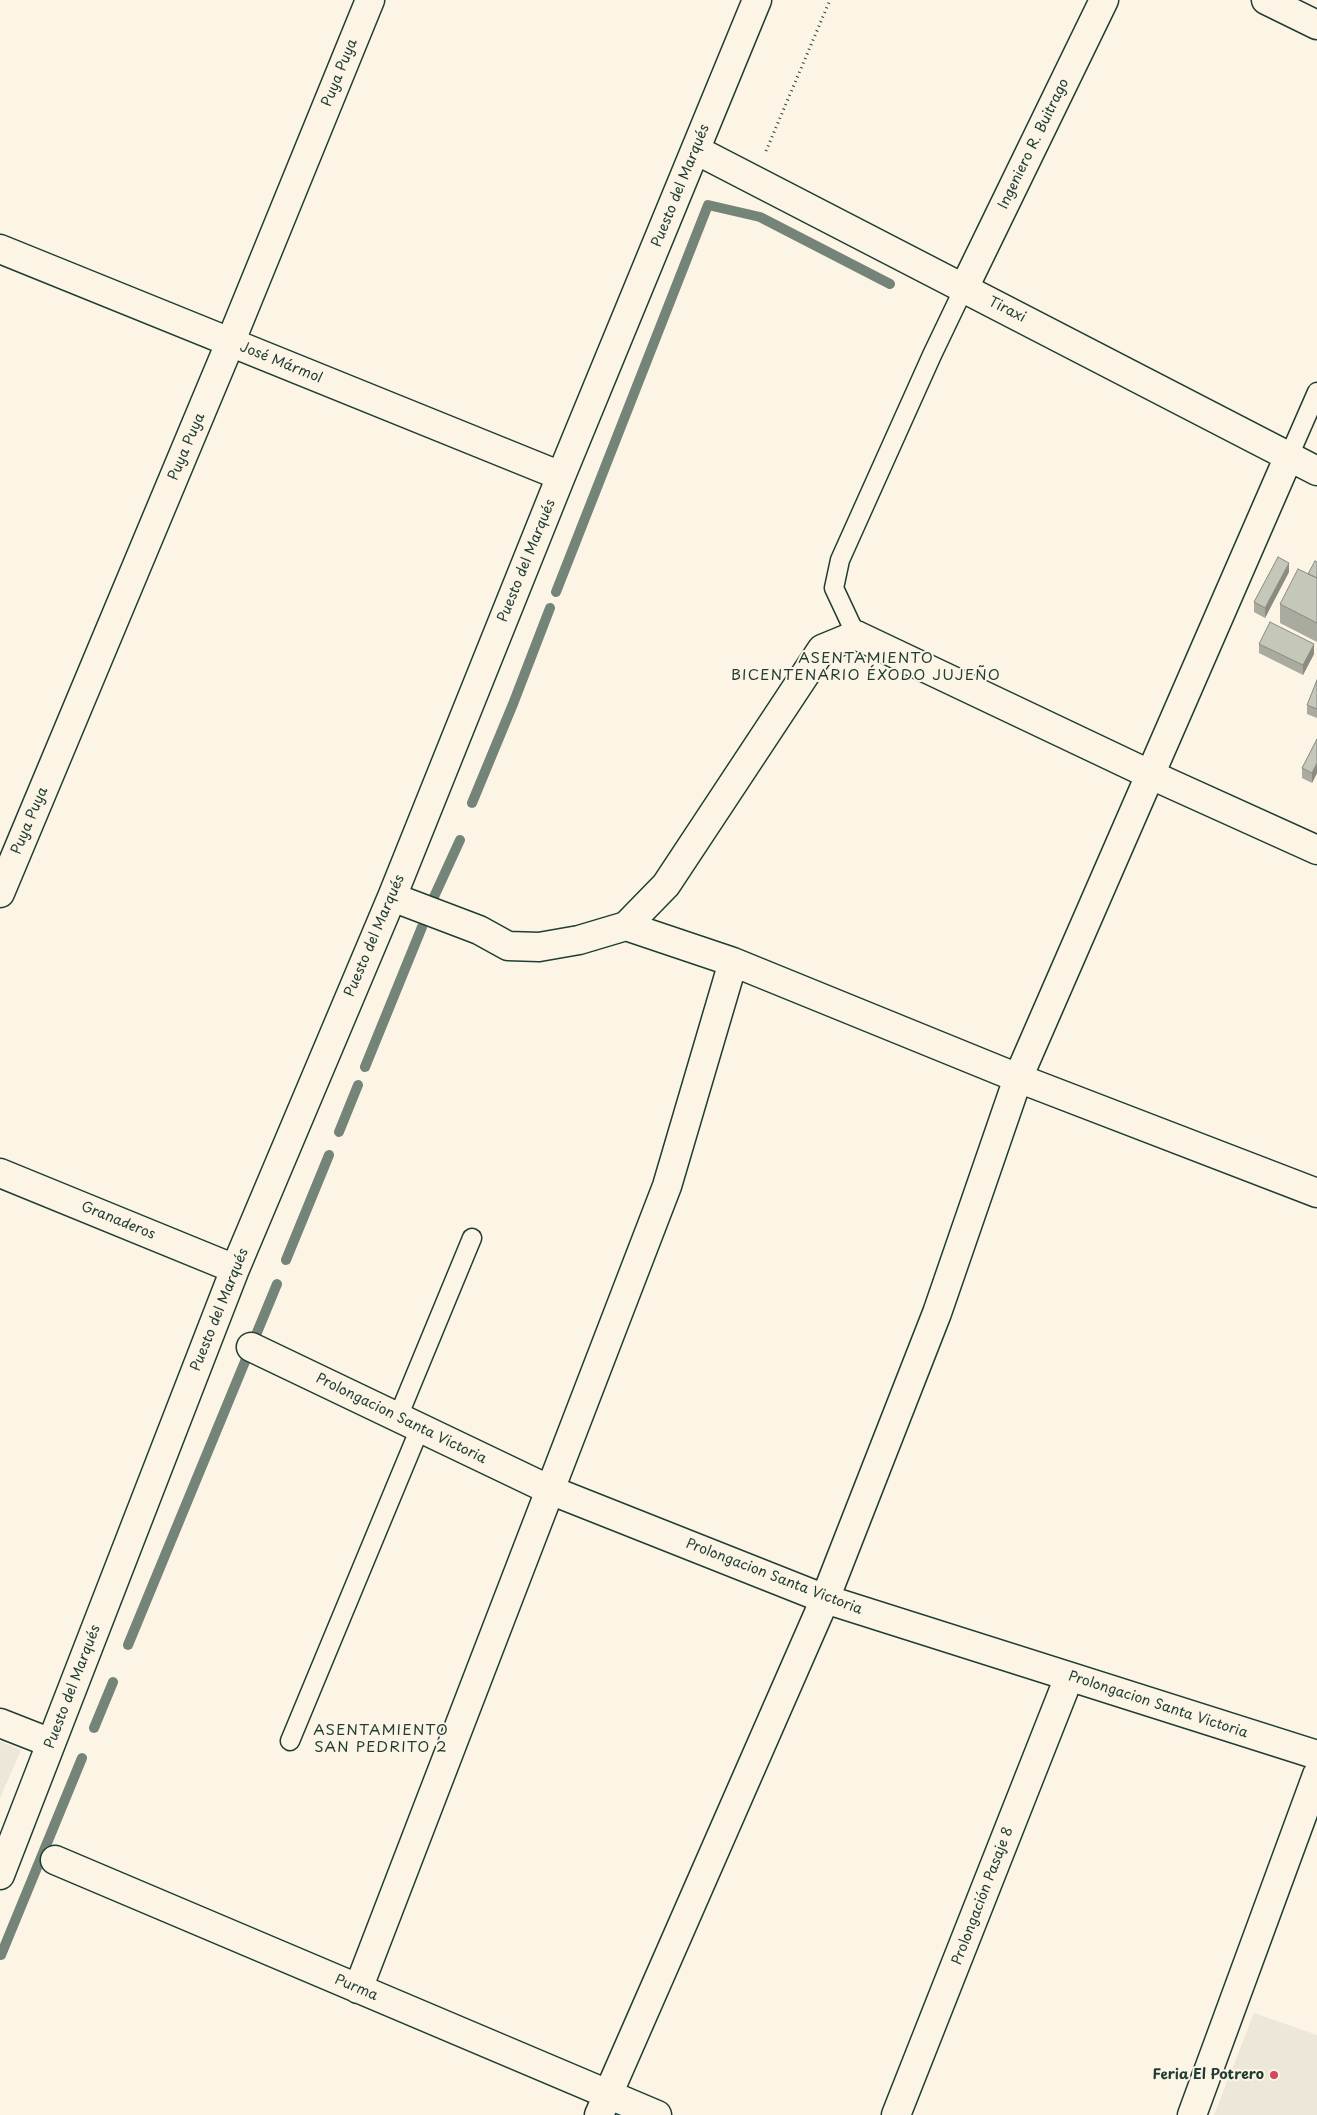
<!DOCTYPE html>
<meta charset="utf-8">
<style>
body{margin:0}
canvas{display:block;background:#fcf5e5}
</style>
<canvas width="1317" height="2115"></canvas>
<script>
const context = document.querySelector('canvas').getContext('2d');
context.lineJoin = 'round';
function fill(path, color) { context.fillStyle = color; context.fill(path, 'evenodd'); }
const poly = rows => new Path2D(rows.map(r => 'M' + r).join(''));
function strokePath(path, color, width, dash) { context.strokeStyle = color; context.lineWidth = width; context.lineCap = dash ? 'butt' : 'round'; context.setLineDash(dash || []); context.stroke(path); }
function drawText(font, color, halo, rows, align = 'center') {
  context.font = font + ' "Playpen Sans",sans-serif'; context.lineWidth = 4; context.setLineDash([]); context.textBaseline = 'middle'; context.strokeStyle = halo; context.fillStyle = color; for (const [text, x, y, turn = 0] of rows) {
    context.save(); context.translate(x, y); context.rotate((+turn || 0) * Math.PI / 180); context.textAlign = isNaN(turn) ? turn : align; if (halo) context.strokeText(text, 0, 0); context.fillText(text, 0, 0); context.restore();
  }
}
fill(poly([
 [0,1741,21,1750,0,1798],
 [1254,2013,1317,2035,1317,2115,1214,2115]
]), '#ece7d8');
strokePath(poly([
 [556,592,708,205,760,217,890,284],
 [472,803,513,704,550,608],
 [433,899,460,840],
 [365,1067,422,927],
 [339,1132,358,1085],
 [286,1260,329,1155],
 [128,1645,277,1284],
 [94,1728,113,1682],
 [1,1955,82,1758]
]), '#758479', 10);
const service = poly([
 [1289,456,1317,392],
 [856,635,834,588,840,560,932,355,964,288],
 [398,1417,472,1238],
 [290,1741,420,1428]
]);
const minor = poly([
 [1266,0,1317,25],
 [696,150,1317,471],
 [0,249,561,476],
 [964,288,1104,0],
 [0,893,230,343,370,0],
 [392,897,479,930,508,946,539,947,579,940,626,926,733,962,1018,1078,1317,1193],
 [626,926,666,885,822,649,856,635,1149,774,1317,850],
 [0,1173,235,1269],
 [251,1347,550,1490,825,1599,1317,1755],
 [0,1723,51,1743],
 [55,1860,657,2115],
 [0,1875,235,1269,392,897,561,476,757,0],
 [358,1989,667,1186,733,962],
 [599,2115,825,1599,937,1313,1018,1078,1289,456],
 [896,2115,1069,1677],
 [1192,2115,1317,1775]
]);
strokePath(service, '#1f3d34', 21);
strokePath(minor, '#1f3d34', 31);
strokePath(poly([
 [766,151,830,0]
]), '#1f3d34', 3, [1, 4]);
strokePath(service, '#fcf5e5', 18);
strokePath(minor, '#fcf5e5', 28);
fill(poly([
 [1317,562,1317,642,1280,623,1280,604,1308,574],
 [1289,572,1265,618,1254,612,1254,602],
 [1259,644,1314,654,1303,675,1259,653],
 [1317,680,1317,718,1307,714,1307,705],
 [1317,739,1317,773,1312,783,1302,778,1302,768]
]), '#a9ab9f');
fill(poly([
 [1289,563,1289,572,1265,618,1265,608],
 [1314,644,1314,654,1303,675,1303,665],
 [1317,763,1317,773,1312,783,1312,773]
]), '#8a8b82');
const building = poly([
 [1278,557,1289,563,1265,608,1254,602,1278,557],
 [1315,561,1317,562,1317,578,1308,574,1315,561],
 [1298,569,1317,578,1317,623,1280,604,1298,569],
 [1270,622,1314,644,1303,665,1259,644,1270,622],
 [1317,680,1317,709,1307,705,1317,680],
 [1317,739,1317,763,1312,773,1302,768,1317,739]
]);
fill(building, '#c5c7b9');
strokePath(building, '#8a8b82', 1);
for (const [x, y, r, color] of [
 [1274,2075,5,"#d1495b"]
]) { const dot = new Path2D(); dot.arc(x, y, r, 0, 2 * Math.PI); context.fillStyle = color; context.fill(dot); strokePath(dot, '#fcf5e5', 2); }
drawText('14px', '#1f3d34', '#fcf5e5', [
 ["Puya Puya",340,73,-68],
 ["Ingeniero R. Buitrago",1034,144,-64],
 ["Puesto del Marqués",681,186,-68],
 ["Tiraxi",1007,310,27],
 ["José Mármol",281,363,22],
 ["Puya Puya",187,447,-67],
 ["Puesto del Marqués",527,561,-68],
 ["Puya Puya",30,821,-67],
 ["Puesto del Marqués",375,936,-67],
 ["Granaderos",118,1221,22],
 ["Puesto del Marqués",220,1310,-68],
 ["Prolongacion Santa Victoria",401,1419,26],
 ["Prolongacion Santa Victoria",774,1577,21],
 ["Puesto del Marqués",73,1687,-69],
 ["Prolongacion Santa Victoria",1158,1705,18],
 ["Prolongación Pasaje 8",983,1896,-69],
 ["Purma",356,1988,23]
]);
drawText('bold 14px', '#1f3d34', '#fcf5e5', [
 ["Feria El Potrero",1264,2075]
], 'right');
context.letterSpacing = '1px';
drawText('15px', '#1f3d34', '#fcf5e5', [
 ["ASENTAMIENTO",866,659],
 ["BICENTENARIO ÉXODO JUJEÑO",866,676],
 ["ASENTAMIENTO",381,1731],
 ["SAN PEDRITO 2",381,1748]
]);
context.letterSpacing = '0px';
</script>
